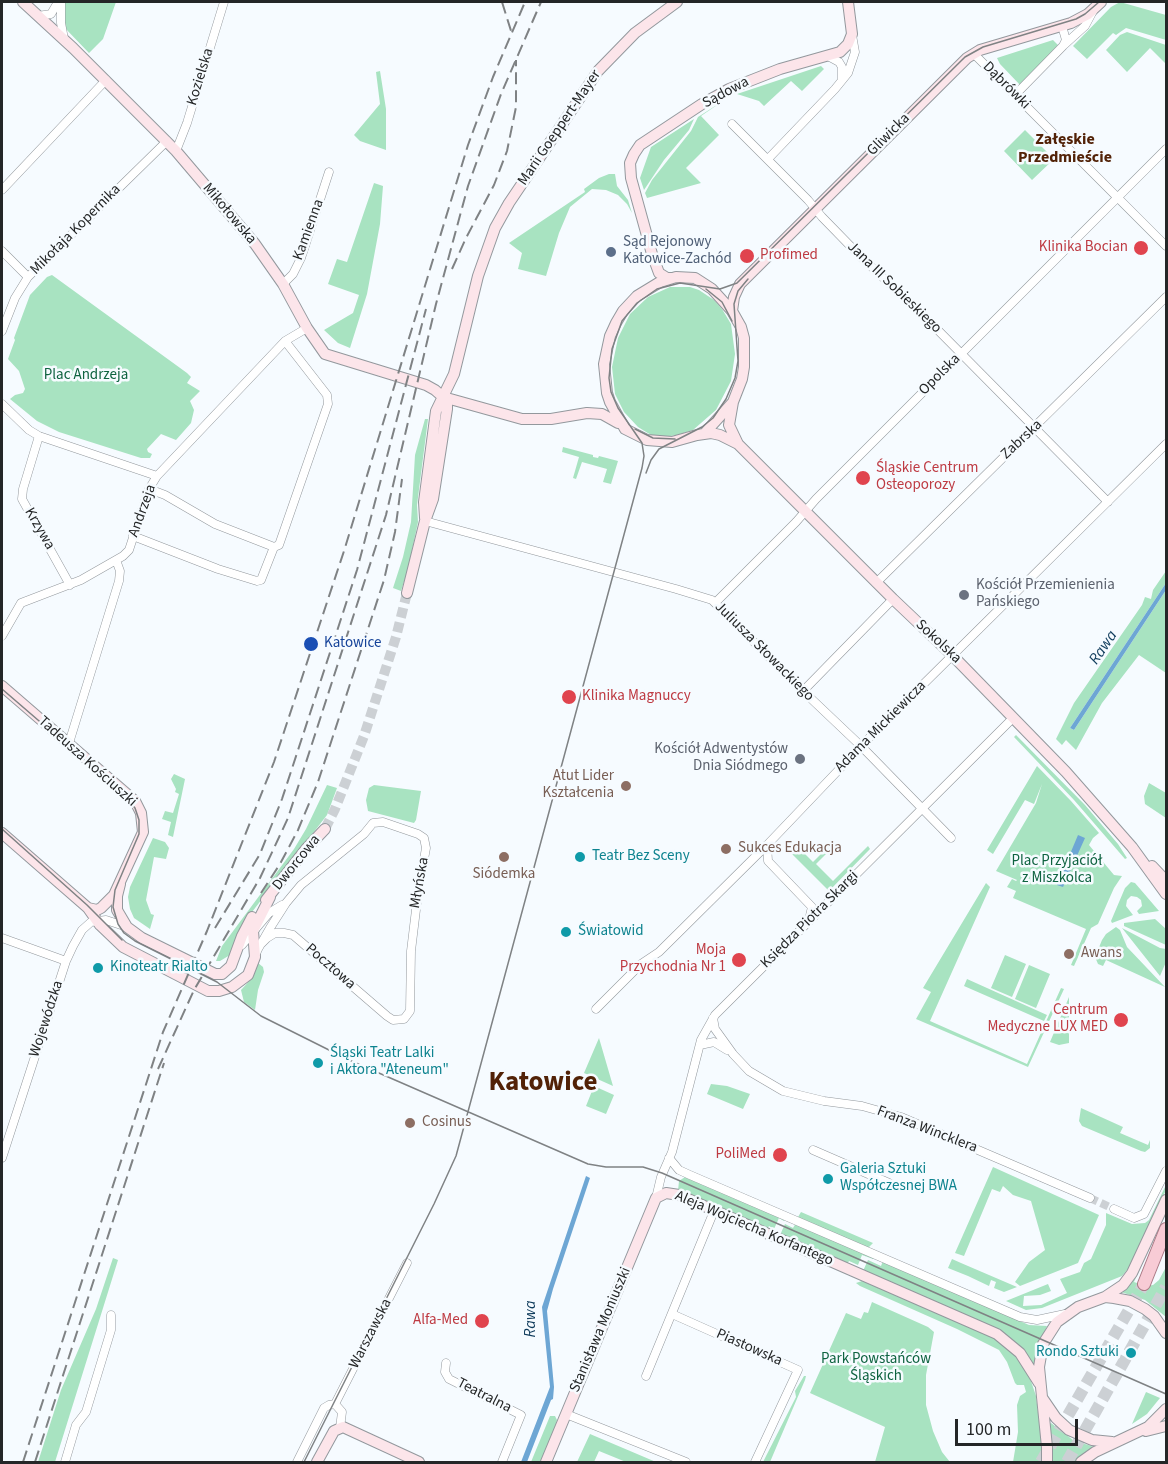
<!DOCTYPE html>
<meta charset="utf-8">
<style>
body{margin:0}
#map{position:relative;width:1168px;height:1464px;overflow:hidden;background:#f6fbff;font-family:"Source Sans 3",sans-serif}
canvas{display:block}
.frame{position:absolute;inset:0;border:3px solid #242627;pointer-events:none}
.scale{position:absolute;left:955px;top:1419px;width:123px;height:27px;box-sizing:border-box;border:3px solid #242627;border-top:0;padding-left:8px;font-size:18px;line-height:21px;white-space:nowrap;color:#242627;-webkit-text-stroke:4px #f6fbff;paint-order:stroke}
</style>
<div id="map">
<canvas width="1168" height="1464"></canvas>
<div class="frame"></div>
<div class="scale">100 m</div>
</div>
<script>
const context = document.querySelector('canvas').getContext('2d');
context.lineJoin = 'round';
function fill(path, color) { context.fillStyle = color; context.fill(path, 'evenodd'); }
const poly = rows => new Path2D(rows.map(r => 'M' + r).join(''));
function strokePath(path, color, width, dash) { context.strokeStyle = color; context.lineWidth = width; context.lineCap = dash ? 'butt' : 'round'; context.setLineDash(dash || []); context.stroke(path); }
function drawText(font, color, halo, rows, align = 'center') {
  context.font = font + ' "Source Sans 3",sans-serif'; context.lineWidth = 5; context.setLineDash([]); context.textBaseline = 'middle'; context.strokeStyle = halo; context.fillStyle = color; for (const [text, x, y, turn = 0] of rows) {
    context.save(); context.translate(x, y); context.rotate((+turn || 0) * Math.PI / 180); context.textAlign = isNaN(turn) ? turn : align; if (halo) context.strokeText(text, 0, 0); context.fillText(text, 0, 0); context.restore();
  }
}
fill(poly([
 [65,2,116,2,103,39,89,53,63,26],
 [1120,2,1166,15,1166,40,1126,28,1116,35,1113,33,1087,59,1073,46,1111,7],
 [1127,32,1166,45,1166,64,1150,48,1127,72,1106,50,1120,35],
 [1053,40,1058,45,1020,85,1000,64,997,58],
 [821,66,824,69,802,91,791,81,764,106,759,101,737,94],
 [380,71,386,109,386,150,360,141,354,135,380,104,376,72],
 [723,101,701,116,719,135,686,168,701,183,647,198,645,193,652,180,691,131,698,117],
 [694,119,689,130,664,160,644,190,640,178,651,147],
 [1025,130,1054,159,1032,180,1004,151],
 [615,174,617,186,628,200,632,213,627,204,618,195,606,190,592,189,570,207,559,233,546,276,518,269,522,253,509,243,585,192,584,189,599,178,609,174],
 [374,183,383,186,380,224,367,294,350,348,338,343,324,330,353,313,359,295,328,284,337,259,347,262],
 [52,275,187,373,191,377,187,383,200,391,190,401,194,410,191,423,176,440,161,434,147,449,148,452,152,454,150,458,141,458,59,432,37,421,10,399,15,395,23,393,25,389,19,371,8,359,15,340,14,338,30,295,47,277],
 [670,287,690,287,699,290,714,300,722,309,731,324,735,354,731,381,716,410,693,430,677,435,664,437,651,435,638,427,624,412,615,394,612,367,618,338,630,314,648,297],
 [425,419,428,419,417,505,418,522,408,569,401,591,393,588,403,557,411,522,415,455],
 [563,447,593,455,593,457,598,458,599,456,618,461,611,484,603,482,607,469,582,462,576,479,573,478,579,457,562,452],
 [1166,571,1166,583,1070,728,1074,730,1166,590,1166,673,1139,655,1102,703,1076,750,1066,740,1062,745,1056,739,1074,703,1142,605,1145,597,1151,599,1153,590],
 [1016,735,1085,805,1118,844,1127,858,1125,859,1074,800,1014,737],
 [1037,766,1071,801,1099,833,1093,838,1089,845,1114,875,1122,876,1114,888,1098,924,1091,928,1074,966,1071,965,1086,929,1013,898,1016,891,1007,887,1012,879,1016,881,1017,880,996,871,1036,803,1042,784,1034,804,1025,800,993,854,987,850],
 [174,774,185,779,173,837,168,835,171,822,162,819,165,811,173,813,179,794,175,792,176,789,171,779],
 [1149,783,1166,793,1166,818,1145,804,1144,796],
 [327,785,337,788,327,815,252,912,230,955,220,961,216,961,222,946,294,849,306,829],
 [374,785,421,791,416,820,414,823,368,811,366,800,369,788],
 [153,838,165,842,169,848,166,859,154,857,146,900,151,914,154,915,150,929,134,918,130,909,128,897,130,887],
 [791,840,813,862,829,846,832,848,816,864,833,881,868,846,870,849,829,891,784,846,786,844,788,847,788,844],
 [1131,882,1135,883,1159,911,1139,914,1137,911,1142,906,1141,900,1137,897,1131,896,1127,900,1126,906,1133,915,1112,923,1111,921,1125,888],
 [986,883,990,887,930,1021,1027,1064,1061,988,1064,989,1028,1067,916,1019,931,992,923,988],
 [1155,919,1166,929,1166,945,1124,926,1124,923],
 [1116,927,1120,930,1127,947,1165,987,1106,960,1103,966,1098,964,1095,957,1102,940,1106,934],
 [1122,928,1160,948,1166,949,1166,962,1160,976],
 [1005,955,1026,964,1012,997,991,988],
 [258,963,263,967,264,972,258,990,255,1010,244,1002,241,990,253,977],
 [1029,965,1050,974,1036,1008,1015,999],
 [967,979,1047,1015,1044,1021,964,986],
 [1069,997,1069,1043,1059,1045,1050,1042],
 [599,1038,613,1086,584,1073],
 [711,1084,727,1086,750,1094,743,1109,707,1094],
 [594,1086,614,1095,606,1114,586,1106],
 [1081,1108,1123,1127,1120,1133,1148,1145,1150,1140,1150,1148,1145,1152,1141,1151,1082,1126,1079,1121],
 [993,1167,1099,1215,1078,1263,1020,1286,1015,1282,1029,1262,1045,1250,1031,1201,1013,1195,1003,1186,1000,1192,992,1189,964,1256,955,1253],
 [685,1177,785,1219,784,1221,779,1218,774,1229,769,1226,766,1231,678,1191,679,1181],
 [1166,1185,1166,1190,1132,1264,1122,1276,1042,1308,1026,1310,1006,1301,1048,1284,1051,1291,1040,1295,1024,1296,1023,1306,1041,1305,1067,1293,1060,1279,1080,1272,1084,1263,1091,1259,1106,1225,1106,1213,1132,1224,1145,1223,1149,1220],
 [1166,1211,1134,1282,1146,1286,1153,1285,1159,1280,1166,1267,1166,1317,1145,1300,1121,1292],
 [801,1212,873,1243,868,1248,798,1217],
 [796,1223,874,1257,873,1259,862,1255,858,1265,849,1261,846,1266,780,1235,785,1224,793,1228],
 [113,1258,118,1260,55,1462,38,1462,61,1390,96,1309],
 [952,1259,961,1263,1017,1287,1004,1292,994,1288,996,1282,991,1280,989,1286,968,1276,948,1268],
 [868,1260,881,1266,883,1261,1029,1325,1047,1326,1039,1344,1034,1363,1032,1363,1023,1350,1008,1336,863,1271],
 [862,1281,990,1336,1002,1342,1018,1358,1031,1381,1036,1396,1042,1446,1042,1462,1013,1462,1018,1432,1017,1405,1020,1396,1026,1392,1024,1385,1017,1385,1015,1383,1007,1362,999,1350,957,1329,860,1286,856,1283],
 [872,1302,928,1327,934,1332,926,1375,926,1405,933,1431,942,1452,950,1462,875,1462,885,1427,810,1393,846,1313,861,1319,864,1312,868,1313],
 [804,1376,806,1376,805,1380,770,1462,763,1462,796,1397,795,1391],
 [1146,1392,1160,1398,1147,1414,1132,1424],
 [550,1416,555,1416,557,1420,555,1430,541,1462,531,1462],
 [1051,1423,1073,1440,1094,1447,1075,1462,1051,1462,1049,1424],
 [590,1434,656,1462,626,1462,599,1451,594,1462,577,1462]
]), '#a8e3c1');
fill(poly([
 [1166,583,1166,590,1074,730,1070,728],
 [1078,835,1085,838,1063,887,1057,885],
 [586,1176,590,1178,553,1289,547,1311,554,1387,553,1399,551,1400,527,1462,521,1462,550,1387,542,1307]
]), '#6da6d4');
strokePath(poly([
 [1090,1198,1114,1209]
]), '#ccd0d4', 8, [8, 4]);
strokePath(poly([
 [325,829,335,809,364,736,396,637,407,593]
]), '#ccd0d4', 10, [10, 5]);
strokePath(poly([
 [1041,1462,1144,1284],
 [1067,1462,1166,1287]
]), '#ccd0d4', 12, [12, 6]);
const street = poly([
 [61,2,61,23,64,39],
 [38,16,51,14,58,2],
 [1064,45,1085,26,1093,11],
 [974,54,1166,246],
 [828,56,839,62,842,67,842,79],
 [1015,95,1063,46,1066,40,1062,26],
 [732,124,808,200,822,217,862,258,918,310,1108,502],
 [176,151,187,123,224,2],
 [768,159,835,89,848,73,855,52,852,35],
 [2,190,106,80],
 [2,251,28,277],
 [283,284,293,274,301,258,329,172],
 [2,331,15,298,28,277,167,141],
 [2,404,29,430,39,436,157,476],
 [39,436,23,489,22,499,70,585],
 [425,521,676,589,712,600,803,691,861,746,951,838],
 [133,536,218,569,257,581,261,580,274,547,215,524,165,495,149,489],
 [274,547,279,545,328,404,327,395,285,341],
 [876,583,1166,297],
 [716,602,796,522,816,499,1166,149],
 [2,636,21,603,81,580,123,556,129,550,149,489,157,476,285,341,307,328],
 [803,691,893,599],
 [69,743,119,581,120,571,116,560],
 [767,845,768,861,812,907,809,920],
 [2,938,66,961],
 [242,945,269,913,282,905],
 [255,956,258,949,270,928,286,903,301,885,364,834,373,823,383,822,418,834,424,838,426,848,418,893,411,951,410,1011,404,1019,393,1020,387,1016,293,935,284,933,275,933,267,938,261,944],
 [596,1009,641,964,659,952,767,845,871,736,1166,444],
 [713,1018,715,1029,733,1054,749,1071,783,1091,824,1101,862,1106,901,1117,1090,1198],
 [700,1045,714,1042,727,1050],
 [813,1150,889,1183],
 [2,1158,66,961,73,946,82,930,91,922,106,920,127,927],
 [669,1158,679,1170,690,1175,1020,1317,1037,1320,1065,1314],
 [656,1198,661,1177,672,1152,701,1040,715,1015,1013,718],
 [1114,1209,1134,1218,1144,1214,1166,1171],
 [672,1314,798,1370,755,1462],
 [446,1363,445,1372,449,1379,521,1415,502,1462],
 [646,1376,714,1211],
 [335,1404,407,1263],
 [335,1404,342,1412,340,1428],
 [566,1414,686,1462],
 [65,1462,76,1425,86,1412,111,1330,111,1315],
 [297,1462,324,1408,329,1405,335,1404]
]);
const secondary = poly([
 [23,2,73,48,176,151,255,244,283,284,307,328,325,354,426,385,435,390,443,397,447,405,447,409,433,499,425,521,407,593],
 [672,278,667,278,659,273,652,254,631,178,630,163,634,154,640,145,702,104,729,89,780,69,840,52,848,44,852,34,848,2],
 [732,311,734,297,740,284,967,58,980,50,1071,23,1088,14,1101,2],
 [443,397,522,419,551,419,587,413,602,414,618,423],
 [733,402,729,425,738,444,893,599,952,655,1066,772,1132,847,1166,894],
 [704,434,733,402,742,379,744,367,744,338,741,327,732,311,712,289,695,278,676,277,660,282,637,296,623,311,616,323,610,336,604,364,607,393,610,402,625,429,647,440,672,442,697,435,711,433,720,435,738,444],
 [425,518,424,502,436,411,454,374,478,276,495,228,509,203,598,71,635,33,677,2],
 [2,686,135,801,141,813,143,832,114,895,101,908,97,910,88,908],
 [2,833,88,908,100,925,123,947,208,991,219,991,232,987,248,975,255,957,253,931,270,897],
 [1152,866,1166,881],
 [120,884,117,896,117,910,127,927,142,938,215,974,222,974,231,966,242,936,252,917],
 [266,900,306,849,325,829],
 [1105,1297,1123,1285,1132,1273,1166,1200],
 [1043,1399,1056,1418,1069,1430,1092,1440,1112,1442],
 [1146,1431,1166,1426],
 [317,1462,334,1431,343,1427,419,1462],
 [546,1462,656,1198,666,1193,679,1195,997,1334,1020,1353,1039,1383],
 [1047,1462,1047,1447,1039,1367,1043,1344,1057,1322,1078,1307,1105,1297,1114,1298,1130,1301,1145,1309,1154,1316,1166,1333],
 [1081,1462,1095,1452,1148,1427,1166,1409]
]);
const primary = poly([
 [1144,1284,1166,1229]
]);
strokePath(street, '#93989d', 9);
strokePath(secondary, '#93989d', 12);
strokePath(primary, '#ab7a86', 14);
strokePath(street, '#fff', 8);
strokePath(secondary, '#fce5ea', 10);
strokePath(primary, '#f8cbd5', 12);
strokePath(poly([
 [706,289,722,302,732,321],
 [635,429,653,438,675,439],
 [646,473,651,460,659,449,702,427,713,418,726,399,735,378,738,361,734,304,738,291,748,279],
 [2,689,118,789,135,808,139,820,139,834,115,890,113,907,118,924,124,933,135,941,217,982,261,1016,349,1060,588,1164,606,1167,643,1167,662,1173,1166,1394],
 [2,829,87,905,122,940],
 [304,1462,434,1204,456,1156,642,468,644,456,642,443,618,408,611,392,609,378,612,349,622,321,637,303,657,289,680,283,720,289,737,283,965,57,983,47,1076,19,1085,14,1099,2]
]), '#7f8284', 1.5);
strokePath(poly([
 [502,2,512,34],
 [452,269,466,238,494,185,507,151,516,107,516,60],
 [261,893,280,864,298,830,318,782,384,580,395,532,402,479],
 [215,928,260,854,282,799,357,570,426,309],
 [158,1069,194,990,260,878,288,818,386,515,436,304,468,186,501,94,541,2],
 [23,1462,163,1032,207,931,274,762,344,551,468,145,493,77,525,2],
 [35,1462,164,1063]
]), '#7f8284', 2, [12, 6]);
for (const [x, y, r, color] of [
 [1141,248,8,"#e0444e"],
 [611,252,6,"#5c6f8a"],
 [747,256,8,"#e0444e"],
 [863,478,8,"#e0444e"],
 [964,595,6,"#6b7280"],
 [311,644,8,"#1a4fb4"],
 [569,697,8,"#e0444e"],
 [800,759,6,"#6b7280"],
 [626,786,6,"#8d6e63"],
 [726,849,6,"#8d6e63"],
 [504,857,6,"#8d6e63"],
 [580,857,6,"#0f9aa8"],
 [566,932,6,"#0f9aa8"],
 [1069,954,6,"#8d6e63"],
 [739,960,8,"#e0444e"],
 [98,968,6,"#0f9aa8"],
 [1121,1020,8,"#e0444e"],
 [318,1063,6,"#0f9aa8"],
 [410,1123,6,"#8d6e63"],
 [780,1155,8,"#e0444e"],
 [828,1179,6,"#0f9aa8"],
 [482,1321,8,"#e0444e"],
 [1131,1353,6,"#0f9aa8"]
]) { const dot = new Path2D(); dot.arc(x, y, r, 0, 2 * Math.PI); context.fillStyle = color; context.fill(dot); strokePath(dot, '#f6fbff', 2); }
drawText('15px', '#242627', '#f6fbff', [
 ["Kozielska",201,77,-73],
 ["Dąbrówki",1006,86,45],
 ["Sądowa",726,93,-28],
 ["Marii Goeppert-Mayer",560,128,-56],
 ["Gliwicka",889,135,-45],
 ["Mikołowska",229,214,50],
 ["Mikołaja Kopernika",76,230,-45],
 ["Kamienna",309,230,-70],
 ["Jana III Sobieskiego",894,288,44],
 ["Opolska",940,375,-45],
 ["Zabrska",1022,440,-43],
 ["Andrzeja",143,511,-70],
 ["Krzywa",39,529,60],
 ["Sokolska",938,642,43],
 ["Juliusza Słowackiego",764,652,45],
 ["Adama Mickiewicza",881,727,-45],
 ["Tadeusza Kościuszki",87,762,42],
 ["Dworcowa",297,863,-51],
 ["Młyńska",420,883,-80],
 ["Księdza Piotra Skargi",810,920,-45],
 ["Pocztowa",330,967,41],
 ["Wojewódzka",47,1019,-72],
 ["Franza Wincklera",927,1130,21],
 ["Aleja Wojciecha Korfantego",754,1229,23],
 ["Stanisława Moniuszki",601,1330,-67],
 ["Warszawska",371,1334,-63],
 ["Piastowska",749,1348,24],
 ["Teatralna",484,1396,27]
]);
drawText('15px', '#4e5e75', '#f6fbff', [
 ["Sąd Rejonowy",623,243],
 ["Katowice-Zachód",623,260]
], 'left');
drawText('15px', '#be3a42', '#f6fbff', [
 ["Klinika Bocian",1128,248],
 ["Profimed",760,256,"left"],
 ["Śląskie Centrum",876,469,"left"],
 ["Osteoporozy",876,486,"left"],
 ["Klinika Magnuccy",582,697,"left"],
 ["Moja",726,951],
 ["Przychodnia Nr 1",726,968],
 ["Centrum",1108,1011],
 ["Medyczne LUX MED",1108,1028],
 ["PoliMed",766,1155],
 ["Alfa-Med",468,1321]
], 'right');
drawText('15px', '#0e6340', '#f6fbff', [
 ["Plac Andrzeja",86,376],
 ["Plac Przyjaciół",1057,862],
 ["z Miszkolca",1057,879],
 ["Park Powstańców",876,1360],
 ["Śląskich",876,1377]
]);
drawText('15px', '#5b616d', '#f6fbff', [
 ["Kościół Przemienienia",976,586],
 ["Pańskiego",976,603],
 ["Kościół Adwentystów",788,750,"right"],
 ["Dnia Siódmego",788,767,"right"]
], 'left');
drawText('15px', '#164399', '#f6fbff', [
 ["Katowice",324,644]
], 'left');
drawText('15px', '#785e54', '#f6fbff', [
 ["Atut Lider",614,777,"right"],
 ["Kształcenia",614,794,"right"],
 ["Sukces Edukacja",738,849],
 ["Siódemka",504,875,"center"],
 ["Awans",1081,954],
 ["Cosinus",422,1123]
], 'left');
drawText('15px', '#0d838f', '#f6fbff', [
 ["Teatr Bez Sceny",592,857],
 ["Światowid",578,932],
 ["Kinoteatr Rialto",110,968],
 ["Śląski Teatr Lalki",330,1054],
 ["i Aktora \"Ateneum\"",330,1071],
 ["Galeria Sztuki",840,1170],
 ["Współczesnej BWA",840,1187],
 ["Rondo Sztuki",1119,1353,"right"]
], 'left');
drawText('bold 16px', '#522207', '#f6fbff', [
 ["Załęskie",1065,140],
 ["Przedmieście",1065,158]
]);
drawText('italic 16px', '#103c5c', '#f6fbff', [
 ["Rawa",1104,648,-56],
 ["Rawa",531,1319,-90]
]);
drawText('bold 27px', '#522207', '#f6fbff', [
 ["Katowice",543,1084]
]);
</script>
